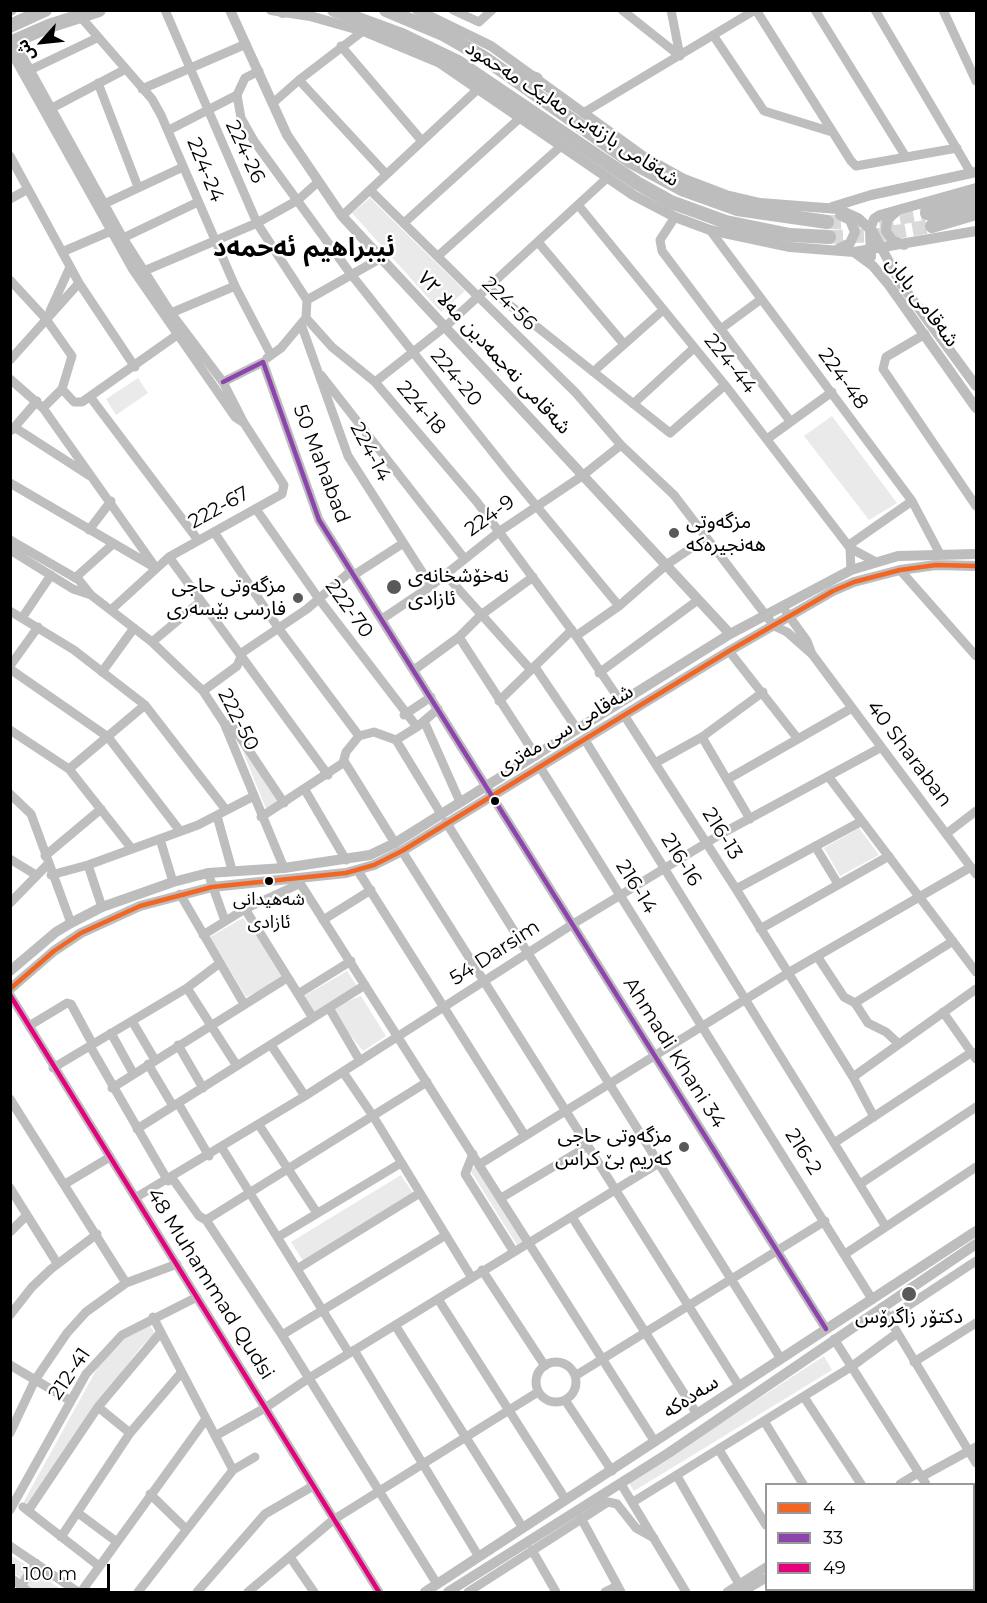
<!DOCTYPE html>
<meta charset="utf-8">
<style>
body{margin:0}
#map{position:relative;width:987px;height:1603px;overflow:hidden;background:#fff;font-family:Montserrat,"Noto Sans Arabic",sans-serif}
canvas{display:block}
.frame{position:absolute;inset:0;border:12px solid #000;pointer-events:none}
.legend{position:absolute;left:765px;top:1483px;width:210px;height:108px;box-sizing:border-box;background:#fff;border:2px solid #999;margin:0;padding:8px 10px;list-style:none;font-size:18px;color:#000}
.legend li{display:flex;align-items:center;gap:12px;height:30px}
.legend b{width:30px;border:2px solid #999}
.north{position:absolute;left:12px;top:12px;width:60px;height:60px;-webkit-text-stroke:4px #fff;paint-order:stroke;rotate:243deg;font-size:16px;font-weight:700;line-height:24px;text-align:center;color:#000}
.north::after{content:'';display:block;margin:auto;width:21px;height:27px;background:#000;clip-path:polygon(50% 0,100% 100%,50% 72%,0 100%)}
.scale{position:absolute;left:12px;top:1564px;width:98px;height:27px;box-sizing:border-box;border:3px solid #000;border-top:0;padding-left:8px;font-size:18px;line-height:21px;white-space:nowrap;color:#000;-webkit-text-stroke:4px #fff;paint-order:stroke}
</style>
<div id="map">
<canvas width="987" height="1603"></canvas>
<div class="frame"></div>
<ul class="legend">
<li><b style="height:8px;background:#f26522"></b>4</li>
<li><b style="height:8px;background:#8e44ad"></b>33</li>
<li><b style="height:8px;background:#e5007d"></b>49</li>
</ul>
<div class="north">ش</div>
<div class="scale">100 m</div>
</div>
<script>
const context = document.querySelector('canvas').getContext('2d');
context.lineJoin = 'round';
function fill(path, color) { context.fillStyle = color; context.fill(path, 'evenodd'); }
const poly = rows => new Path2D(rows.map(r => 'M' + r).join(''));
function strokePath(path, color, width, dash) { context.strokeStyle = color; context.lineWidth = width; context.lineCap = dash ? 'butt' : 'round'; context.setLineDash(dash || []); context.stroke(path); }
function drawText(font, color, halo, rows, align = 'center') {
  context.font = font + ' Montserrat,"Noto Sans Arabic",sans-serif'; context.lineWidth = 5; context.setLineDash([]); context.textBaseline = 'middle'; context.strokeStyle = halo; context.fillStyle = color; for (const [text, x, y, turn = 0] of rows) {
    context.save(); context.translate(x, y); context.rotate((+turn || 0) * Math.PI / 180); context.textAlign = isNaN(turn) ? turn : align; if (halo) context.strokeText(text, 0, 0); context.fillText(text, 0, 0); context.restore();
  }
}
fill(poly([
 [370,198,465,291,441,312,352,213],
 [138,378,148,393,116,415,106,399],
 [832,416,897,503,869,520,804,436],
 [231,722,284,799,267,811],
 [859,828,879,855,840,876,824,848],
 [243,918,287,978,246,997,210,937],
 [347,971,357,986,314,1012,304,996],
 [361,996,386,1036,363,1051,329,1008],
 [476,1166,523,1241,517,1245,470,1170],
 [401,1175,415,1196,305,1264,291,1242],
 [149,1324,155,1334,141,1347,82,1424,27,1505,23,1503,99,1365,128,1336],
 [824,1356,832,1370,634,1491,629,1483],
 [10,1555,29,1567,21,1579,11,1570],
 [35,1571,65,1592,36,1592,25,1584]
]), '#eaeaea');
strokePath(poly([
 [879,221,927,213],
 [827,222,860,222],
 [829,237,878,235,932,226]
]), '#d9d9d9', 14, [14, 7]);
strokePath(poly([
 [165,10,257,223,307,300],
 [453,10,479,22,492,10],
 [622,10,680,56],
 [671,10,680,56],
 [756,10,851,161,856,166,957,148],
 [815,10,906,157],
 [875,10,971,173],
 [943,10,976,81],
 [79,15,152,99,161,115,235,286,271,355],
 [713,35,764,111,832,132],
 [14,41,123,238,171,313,223,382,244,423,284,485,282,494,169,557,112,609],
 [341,46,422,141],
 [10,50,133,270,235,417,244,423],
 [30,70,97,38],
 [299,80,386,174],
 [98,83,138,187],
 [142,89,246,44],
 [237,95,241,118,254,141,350,273,510,474,619,606],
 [273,103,299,80,363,31],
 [52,108,124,70],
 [583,113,755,10],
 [169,130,237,95,245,78,259,71],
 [10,156,79,283,135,367],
 [370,190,576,393,621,445,674,495,774,626,787,632,812,654],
 [10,199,28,189],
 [104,204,183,167],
 [579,206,725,385,850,548,874,561],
 [342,216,479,88],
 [675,217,660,240,662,251,790,421],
 [405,222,521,117],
 [710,230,912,501,940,554],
 [123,238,198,202],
 [538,242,623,343],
 [62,252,111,231],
 [438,256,560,147],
 [144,271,257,223,298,200,318,182],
 [10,280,46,319,72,356,62,389,43,408],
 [487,287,670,433,725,385],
 [50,311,70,267],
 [171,313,235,286],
 [306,318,332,347,375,382,477,502,576,636,621,702],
 [301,324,348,456,431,586],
 [722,328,760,300],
 [925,334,886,357,883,369,976,506],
 [267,358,281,348,306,318,307,300,381,258],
 [10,360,79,283],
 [593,372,663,310],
 [321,375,464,558],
 [10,379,43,408,156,568],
 [223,382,263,362,319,520,826,1329],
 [375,382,446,326,607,178],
 [62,389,74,402,82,402,177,335],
 [91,398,198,540],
 [633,404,694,348],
 [14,427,90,476],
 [12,430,37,401],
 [767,439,832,392],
 [10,483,154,567],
 [256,509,319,599,417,727],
 [89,530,111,501],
 [214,532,279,629,359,736],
 [10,540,79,580,91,595,152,642,203,691,224,723,284,868],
 [849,545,912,501],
 [850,548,851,570],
 [10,550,73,589,91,595],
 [169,557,328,775],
 [900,570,976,656],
 [445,574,531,670],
 [354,575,402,544],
 [75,578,113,544],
 [10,611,74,650,145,705,226,810],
 [786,612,807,641,812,654,976,874],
 [22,618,51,575],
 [382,619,431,586,500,531,582,476,621,445],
 [576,636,619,606,666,565,706,538],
 [459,637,536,756],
 [152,642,200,602],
 [729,651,798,739],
 [10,666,38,627],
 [535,667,577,729],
 [10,669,108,737,180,831],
 [414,670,459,637,481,615,533,577],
 [102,672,134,628],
 [599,673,698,600],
 [203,691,237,666,243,652,307,609,351,571],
 [499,701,572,630],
 [404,715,431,697],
 [624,715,736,889,853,1077,874,1117],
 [424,721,460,802],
 [224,723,234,728,284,803],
 [10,730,69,769,132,849],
 [702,737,750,819],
 [396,740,441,814],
 [396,740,417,727,438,709],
 [585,740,886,1227],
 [344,761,395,843],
 [655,763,702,737,763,692],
 [540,767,872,1299],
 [69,769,145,705],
 [828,776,976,972],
 [728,779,852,708],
 [305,790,346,860],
 [10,794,31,814,71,923],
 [217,816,232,870],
 [261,817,343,763,346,752,359,736,374,732,396,740],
 [446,822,781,1359],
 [946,834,976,811],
 [160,839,173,882],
 [815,846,838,884],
 [402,851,739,1386],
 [45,856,101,809],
 [10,859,36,875],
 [88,865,102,907],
 [358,871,525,1136],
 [208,873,225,921],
 [51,875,88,865,198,825,252,797],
 [298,880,655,1442],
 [736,889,862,821],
 [180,894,244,1004],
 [10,903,48,864],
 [245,909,313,1018],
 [323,920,371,890],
 [760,929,889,856],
 [203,935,245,909,299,884],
 [817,956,844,997,855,1003,868,1023,886,1032,899,1044],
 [187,988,237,1066],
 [298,994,351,961],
 [10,995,379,1592],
 [855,1003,953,941],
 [329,1008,360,1061],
 [943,1012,976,1059],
 [132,1021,155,1060],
 [29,1026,67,1003,71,1004,92,1043],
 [111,1033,133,1073],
 [178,1045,203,1088],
 [271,1045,305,1096],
 [90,1046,168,1181],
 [148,1064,173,1106],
 [53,1068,187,988,220,963],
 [343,1072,373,1116,472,1278],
 [853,1077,976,989],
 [112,1088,287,978],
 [10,1099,126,1283],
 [178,1103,209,1156],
 [259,1125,317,1213],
 [137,1129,365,985],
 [834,1143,972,1052],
 [222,1148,349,1353],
 [473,1154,465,1174,514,1252],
 [480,1164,788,973,971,867],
 [172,1178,199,1216,206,1220,282,1335,437,1584],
 [65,1184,110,1157],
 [860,1184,976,1107],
 [10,1188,57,1263],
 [135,1198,305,1096,573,924,721,834,880,748],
 [501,1198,588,1146],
 [572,1217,697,1414],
 [206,1220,427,1082],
 [10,1232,27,1215],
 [278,1237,401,1163],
 [845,1254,976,1167],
 [297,1269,420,1193],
 [482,1270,545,1366],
 [438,1299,566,1500],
 [882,1307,976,1463],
 [10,1315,32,1287,51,1269,97,1234],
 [153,1317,233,1470],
 [888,1319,976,1261],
 [395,1325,523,1528],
 [282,1335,446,1235],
 [834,1339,926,1484],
 [354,1350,479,1557],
 [914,1362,976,1323],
 '536 1382a20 20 0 1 1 40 0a20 20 0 1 1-40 0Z',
 [10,1365,71,1401],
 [575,1376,825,1221],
 [804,1397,861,1484],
 [565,1400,612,1471],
 [98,1407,130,1433],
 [764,1421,803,1484],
 [10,1433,35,1380,67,1333,86,1312,126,1283,177,1264],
 [215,1436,265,1408,309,1378,659,1163],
 [719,1450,766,1525],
 [677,1476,739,1584],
 [921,1477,976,1447],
 [621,1484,686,1592],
 [900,1484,918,1473],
 [150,1494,186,1529],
 [633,1502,851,1367,896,1334],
 [23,1507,99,1566],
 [10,1510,86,1374,122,1335,197,1297],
 [28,1511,98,1407,161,1332],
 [78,1513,117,1542],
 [581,1518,621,1592],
 [61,1537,130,1433,181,1373],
 [10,1546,78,1592],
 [532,1550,556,1592],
 [290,1557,314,1592],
 [974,1559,976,1564],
 [10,1577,29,1592],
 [974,1584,976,1582],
 [21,1586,36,1563],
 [808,1590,810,1592],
 [869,1590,871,1592],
 [928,1590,929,1592],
 [81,1592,206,1419],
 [138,1592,233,1470,255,1457],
 [197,1592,265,1514,313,1486],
 [248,1592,333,1520,538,1392],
 [468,1592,608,1502,617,1504,636,1528,654,1538],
 [605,1592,617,1586],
 [727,1592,766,1567],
 [742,1592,766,1578],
 [959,1592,964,1590]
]), '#bebebe', 9);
strokePath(poly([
 [230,10,287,135,342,216,730,634],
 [271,10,310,16,363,31,440,63,633,195,675,217,710,230,790,247,854,252,976,231],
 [417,10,491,46,643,156,684,179,726,195,760,203,838,209,858,218,873,232,896,275],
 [10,11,12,10],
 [832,207,871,195,976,172],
 [898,210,887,220,886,231,892,240,904,245],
 [838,249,850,243,855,232,850,220,840,215],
 [854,252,873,266,889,285,976,408],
 [871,257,870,229,874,219,880,215,976,188],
 [894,269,901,284,976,386],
 [10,971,56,932,71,923,102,907,173,882,208,873,284,868,370,855,395,843,730,634,851,570,898,556,976,554],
 [10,989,54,951,81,933,140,906,212,887,346,873,374,865,402,851,729,651,833,591,854,582,900,570,936,565,976,566],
 [425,1592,976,1231],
 [448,1592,667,1454,976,1244]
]), '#bdbdbd', 10);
strokePath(poly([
 [334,10,402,35,458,62,637,183,671,202,726,222,790,235,829,237],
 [386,10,443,34,483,57,630,161,684,190,737,209,827,222],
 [283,11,285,10],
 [10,26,45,10],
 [10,43,49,26,99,10],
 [512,73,536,79],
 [927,213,976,199],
 [932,226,976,213]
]), '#bdbdbd', 14);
strokePath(poly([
 [10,989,54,951,81,933,140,906,212,887,346,873,374,865,402,851,729,651,833,591,854,582,900,570,936,565,976,566]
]), '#f26522', 4.5);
strokePath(poly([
 [223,382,263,362,319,520,826,1329]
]), '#8e44ad', 4.5);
strokePath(poly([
 [10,995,379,1592]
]), '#e5007d', 4.5);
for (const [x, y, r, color] of [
 [674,533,6,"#595959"],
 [394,587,8,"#595959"],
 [298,598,6,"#595959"],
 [495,801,5,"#000"],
 [269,881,5,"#000"],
 [684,1147,6,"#595959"],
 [909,1294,8,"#595959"]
]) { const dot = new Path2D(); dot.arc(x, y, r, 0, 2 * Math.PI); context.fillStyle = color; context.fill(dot); strokePath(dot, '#fff', 2); }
drawText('18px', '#000', '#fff', [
 ["شەهیدانی",269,900],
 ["ئازادی",269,923]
]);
drawText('20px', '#000', '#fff', [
 ["شەقامی بازنەیی مەلیک مەحمود",572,114,33],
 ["224-26",245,152,65],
 ["224-24",205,170,68],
 ["شەقامی بابان",922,302,53],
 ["224-56",509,304,44],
 ["شەقامی نەجمەدین مەلا ٧٢",494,353,47],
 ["224-44",730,364,51],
 ["224-20",456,378,50],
 ["224-48",843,379,54],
 ["224-18",421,408,49],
 ["224-14",370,452,62],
 ["50 Mahabad",321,464,69],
 ["222-67",219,508,-29],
 ["224-9",490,516,-36],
 ["222-70",349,609,54],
 ["222-50",238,720,63],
 ["شەقامی سی مەتری",565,730,-31],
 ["40 Sharaban",909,754,53],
 ["216-13",722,834,58],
 ["216-16",681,860,58],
 ["216-14",636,887,58],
 ["54 Darsim",495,953,-33],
 ["Ahmadi Khani 34",674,1053,58],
 ["216-2",803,1152,58],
 ["48 Muhammad Qudsi",210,1284,58],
 ["212-41",70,1374,-56],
 ["سەدەکە",691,1397,-33]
]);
drawText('20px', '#000', '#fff', [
 ["مزگەوتی",686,522],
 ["ھەنجیرەکە",686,545],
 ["نەخۆشخانەی",408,576],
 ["ئازادی",408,599],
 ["مزگەوتی حاجی",286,586,"right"],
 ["فارسی بێسەری",286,609,"right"],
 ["مزگەوتی حاجی",672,1136,"right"],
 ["کەریم بێ کراس",672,1159,"right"],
 ["دکتۆر زاگرۆس",909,1317,"center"]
], 'left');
drawText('bold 26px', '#000', '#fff', [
 ["ئیبراهیم ئەحمەد",304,248]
]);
</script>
